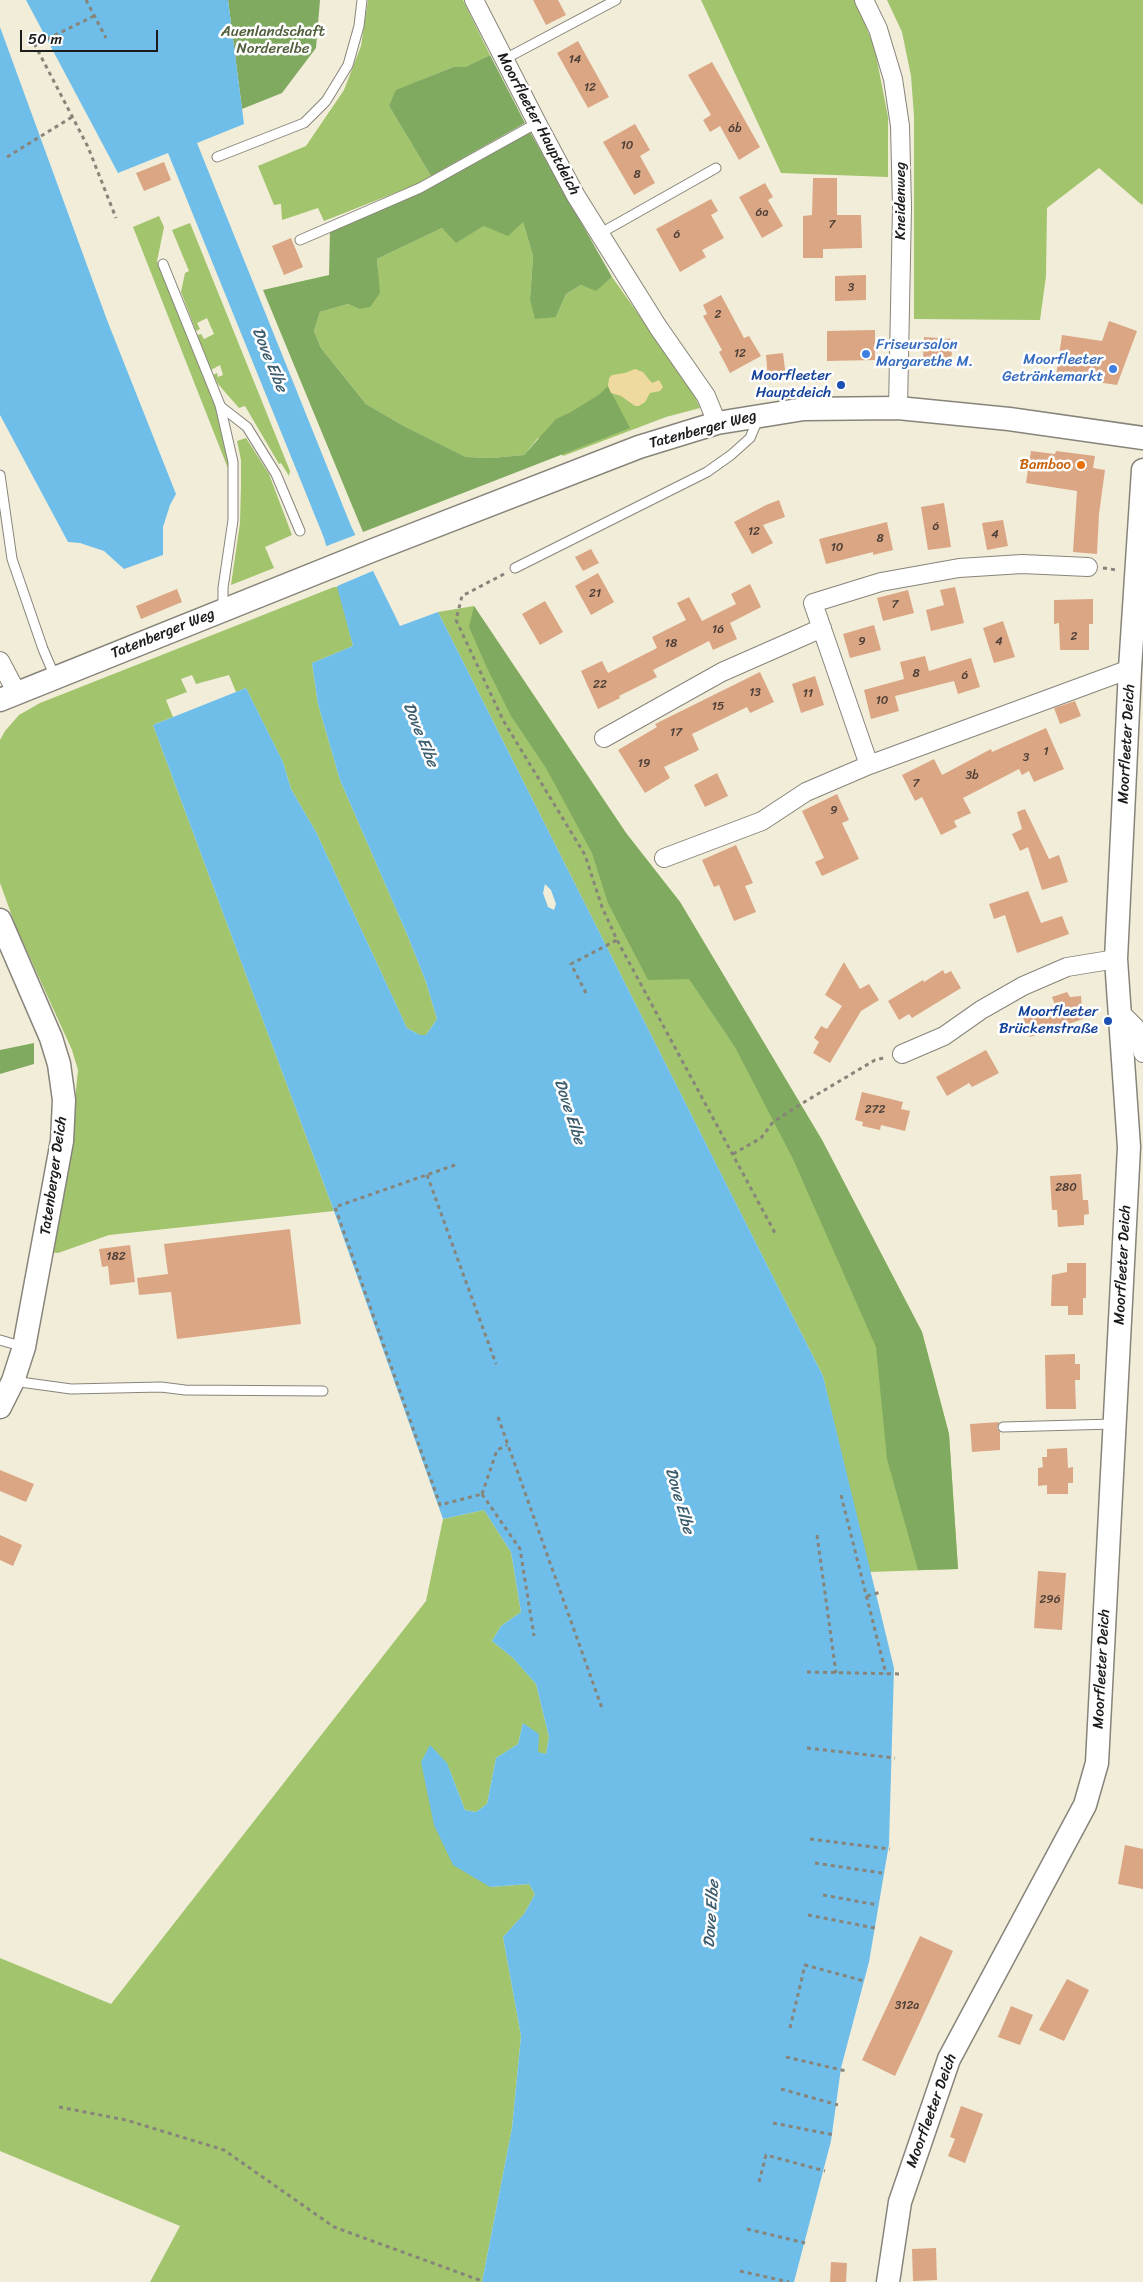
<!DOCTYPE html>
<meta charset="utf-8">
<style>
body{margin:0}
#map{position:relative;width:1143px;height:2282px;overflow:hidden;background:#f2edd9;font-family:Sriracha,sans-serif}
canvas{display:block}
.scale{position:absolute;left:20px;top:30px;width:138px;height:22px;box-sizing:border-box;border:2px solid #1c1c1c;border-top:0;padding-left:6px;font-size:15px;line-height:18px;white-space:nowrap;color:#1c1c1c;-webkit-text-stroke:4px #fff;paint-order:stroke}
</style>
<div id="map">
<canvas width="1143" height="2282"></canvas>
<div class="scale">50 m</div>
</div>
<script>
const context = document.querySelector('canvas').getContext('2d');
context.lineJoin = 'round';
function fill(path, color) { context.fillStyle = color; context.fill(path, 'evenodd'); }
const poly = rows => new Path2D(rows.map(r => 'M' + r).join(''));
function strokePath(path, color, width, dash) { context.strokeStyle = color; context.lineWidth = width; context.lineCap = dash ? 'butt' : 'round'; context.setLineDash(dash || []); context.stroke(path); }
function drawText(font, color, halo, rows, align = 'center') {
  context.font = font + ' Sriracha,sans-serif'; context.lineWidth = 5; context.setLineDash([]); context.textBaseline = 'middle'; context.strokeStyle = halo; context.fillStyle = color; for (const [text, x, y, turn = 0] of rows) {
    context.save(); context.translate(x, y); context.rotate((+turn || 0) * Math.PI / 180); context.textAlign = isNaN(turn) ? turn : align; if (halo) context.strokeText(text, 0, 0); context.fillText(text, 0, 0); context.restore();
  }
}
fill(poly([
 [368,0,463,0,490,55,465,67,453,67,421,80,389,106,431,176,415,185,324,221,318,208,282,220,281,204,274,205,258,166,306,146,344,90,361,46],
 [701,0,856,0,875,50,888,117,888,177,781,173],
 [887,0,1143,0,1143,203,1142,205,1099,168,1047,208,1046,276,1040,320,914,319,914,116,911,76,902,32],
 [159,216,164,227,157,261,216,403,229,461,229,471,133,227],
 [523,222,533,256,530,299,556,317,566,294,581,285,596,290,612,277,691,388,700,408,666,417,563,456,554,445,538,438,524,455,492,458,466,457,402,425,366,404,321,348,314,331,320,312,348,304,359,309,378,270,377,259,442,228,457,242,484,226],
 [190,223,290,471,289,476,281,463,279,464,245,406,239,408,218,384,213,375,217,373,218,377,223,375,220,365,211,370,197,335,201,334,204,339,214,334,207,318,197,323,200,329,196,331,181,292,185,273,189,271,172,230],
 [246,438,269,474,292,535,265,547,274,568,231,585,240,523,241,486,241,460,237,441],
 [334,587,338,587,353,646,312,663,318,704,340,780,409,939,426,982,437,1019,426,1035,420,1035,407,1028,316,832,291,789,283,762,246,688,236,692,229,675,196,684,192,675,181,679,187,692,166,700,173,717,153,725,334,1211,109,1235,58,1253,50,1252,73,1120,78,1070,72,1050,16,927,0,883,0,740,5,731,19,715,40,703],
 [474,606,626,833,680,902,822,1140,922,1332,949,1434,958,1569,869,1572,823,1376,438,612],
 [484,1510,511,1552,521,1612,501,1626,492,1641,513,1658,536,1684,549,1737,546,1754,538,1753,523,1723,518,1744,496,1758,487,1804,476,1812,465,1810,447,1763,490,1887,529,1884,535,1894,524,1914,503,1937,521,2036,512,2128,482,2282,150,2282,180,2226,0,2151,0,1958,111,2004,426,1601,443,1519]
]), '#a1c46d');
fill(poly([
 [228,0,320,0,316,48,282,93,242,109],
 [490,55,525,123,431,176,389,106,396,90,453,67,465,67],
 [530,132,612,277,596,291,581,285,566,294,556,317,535,319,530,299,533,256,523,222,508,236,484,226,456,243,442,228,377,259,380,293,370,307,359,309,348,304,320,312,314,331,321,348,366,404,402,425,466,457,492,458,524,455,556,419,571,412,600,394,608,386,630,428,363,532,263,290,329,275,330,231],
 [474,606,626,833,680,902,822,1140,922,1332,949,1434,958,1569,918,1570,887,1459,876,1347,793,1159,735,1047,689,979,648,980,608,903,592,853,546,768,511,716,487,668,469,627],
 [34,1043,34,1064,0,1074,0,1050]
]), '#80aa60');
fill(poly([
 [635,369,643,372,652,383,659,380,663,387,660,391,650,393,645,402,639,406,635,406,621,396,611,393,608,386,609,378,612,375,625,373]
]), '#eeda9e');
fill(poly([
 [26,0,228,0,244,124,197,143,351,526,400,626,438,612,823,1376,894,1668,889,1844,869,1962,841,2068,831,2141,794,2282,482,2282,512,2128,521,2036,503,1937,524,1914,535,1894,529,1884,490,1887,453,1865,434,1825,421,1762,430,1745,447,1763,465,1810,476,1812,487,1804,496,1758,518,1744,523,1723,539,1734,538,1752,546,1754,549,1737,536,1684,513,1658,492,1641,501,1626,521,1612,511,1552,484,1510,443,1519,334,1211,153,725,246,688,283,762,291,789,316,832,407,1028,420,1035,426,1035,437,1019,426,982,409,939,340,780,318,704,312,663,353,646,324,538,168,153,118,173],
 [545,884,551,890,556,904,554,910,548,907,543,893],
 [0,27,107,320,176,494,170,505,163,527,163,555,124,569,104,551,80,543,68,542,0,415]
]), '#6ebee9');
fill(poly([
 [358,534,375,570,335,587,324,547]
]), '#f2edd9');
fill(poly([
 [533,0,558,0,566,15,546,25],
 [578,41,609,97,588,108,557,53],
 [712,62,760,147,739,160,720,126,710,132,703,120,711,115,688,75],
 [635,124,650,150,640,156,655,183,634,195,603,142],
 [164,162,171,180,144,191,136,173],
 [813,178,837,178,837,215,861,215,862,248,823,249,823,258,803,258,803,216,812,215],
 [765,183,773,197,768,200,783,226,762,238,739,197],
 [711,199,718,211,711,215,724,238,702,250,706,257,680,272,656,229],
 [291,238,303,267,284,275,272,246],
 [866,275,866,300,835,301,835,276],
 [721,295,744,338,749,336,761,356,730,373,719,352,722,350,703,316,707,314,703,305],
 [1109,321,1137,331,1117,385,1056,376,1062,335,1102,341],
 [875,330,875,360,827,361,827,331],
 [924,337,953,339,951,362,923,360],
 [783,353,786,377,768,379,766,355],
 [1031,451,1055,454,1056,451,1095,456,1093,468,1105,470,1099,514,1097,554,1073,552,1077,491,1026,483],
 [779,500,785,517,763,525,773,543,752,554,734,522,766,505],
 [944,503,951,547,928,550,921,507],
 [1003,520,1008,546,987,550,982,523],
 [887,522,893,550,873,555,873,552,826,564,819,539],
 [591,549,599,563,583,571,575,557],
 [598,573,614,602,591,615,575,586],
 [750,584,761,607,730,623,737,639,713,650,709,641,653,670,657,677,619,696,620,698,598,709,581,671,602,661,608,673,657,648,652,637,686,620,677,603,689,597,702,621,736,604,731,594],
 [955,587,964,623,931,631,926,610,944,605,940,590],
 [177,589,182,602,141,619,136,606],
 [908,590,914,613,883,621,877,598],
 [1093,599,1093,624,1089,624,1089,650,1060,650,1059,623,1054,624,1054,600],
 [545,601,563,632,540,645,522,614],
 [1003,621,1015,657,994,663,983,628],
 [874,625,881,650,850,658,843,634],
 [925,656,929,671,971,658,980,687,958,694,954,681,895,696,899,711,871,719,864,690,904,679,900,662],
 [760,672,774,702,750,713,747,707,692,734,699,750,664,767,670,778,645,793,618,750,657,727,655,724],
 [815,676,824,705,801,713,792,684],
 [1075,701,1081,716,1060,724,1054,708],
 [1046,728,1064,769,1034,782,1029,771,1022,775,1019,769,963,798,971,813,954,821,957,827,941,835,922,797,915,801,902,775,934,759,942,775,991,749,992,752],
 [717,773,728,796,705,807,694,785],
 [837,794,849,820,842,823,859,859,822,876,815,862,824,858,802,811],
 [1025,809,1049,859,1059,855,1068,882,1042,890,1028,847,1020,851,1012,834,1022,829,1017,812],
 [736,845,753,883,745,886,756,912,734,921,719,885,714,887,702,860],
 [1028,891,1041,923,1062,916,1069,934,1017,953,1005,915,994,919,989,904],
 [844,962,860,989,869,984,879,1000,861,1011,830,1063,813,1053,819,1042,814,1038,821,1026,827,1029,842,1006,825,995],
 [943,970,945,974,951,971,961,988,912,1018,909,1014,899,1020,888,1001,923,980,924,982],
 [1067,992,1070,997,1081,996,1083,1019,1030,1037,1023,1017,1055,1005,1052,997],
 [986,1050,999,1073,972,1087,969,1083,947,1096,936,1077],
 [862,1092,903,1102,901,1109,910,1111,905,1131,881,1125,880,1130,862,1126,863,1122,855,1120],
 [1081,1174,1083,1200,1088,1200,1089,1214,1084,1215,1084,1225,1058,1227,1057,1210,1052,1210,1050,1176],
 [290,1229,301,1324,177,1339,171,1292,139,1295,137,1278,168,1274,164,1244],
 [130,1245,135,1282,110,1285,108,1266,102,1267,99,1249],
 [1067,1263,1086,1263,1086,1298,1083,1298,1083,1315,1068,1315,1068,1306,1051,1306,1052,1275,1067,1272],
 [1075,1354,1075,1364,1080,1364,1080,1380,1075,1380,1076,1409,1046,1409,1045,1355],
 [999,1422,997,1428,1000,1432,1000,1450,972,1452,970,1424],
 [1067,1448,1068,1468,1073,1467,1073,1483,1068,1483,1068,1494,1047,1494,1047,1485,1038,1486,1038,1468,1043,1467,1042,1457,1047,1457,1047,1449],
 [0,1470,34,1484,26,1502,0,1491],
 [0,1535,22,1545,13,1566,0,1560],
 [1038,1571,1066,1573,1062,1630,1034,1628],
 [1125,1845,1143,1849,1143,1889,1118,1884],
 [920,1936,953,1951,895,2076,862,2060],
 [1067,1979,1089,1990,1064,2041,1039,2030],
 [1011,2006,1033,2015,1020,2045,998,2037],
 [961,2106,983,2114,965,2163,948,2156,955,2139,950,2137],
 [936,2248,937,2280,913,2281,912,2249],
 [831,2262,847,2263,846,2282,830,2282]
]), '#daa684');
const service = poly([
 [503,60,616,0],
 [217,157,304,123,326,101,348,65,359,26,362,0],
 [599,234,716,168],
 [300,240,420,188,537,123],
 [163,264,220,405,233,462,233,520,223,588,223,608],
 [220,406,247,427,276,474,300,531],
 [0,475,12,559,43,649,55,677],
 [515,568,707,472,731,455,750,438,758,419],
 [0,1340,24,1347],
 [13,1381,71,1389,161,1387,185,1390,323,1391],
 [1003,1427,1114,1424]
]);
const minor = poly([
 [474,0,537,123,576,196,658,327,706,396,717,423],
 [864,0,878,29,893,79,900,126,902,207,898,408],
 [0,661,17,693],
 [604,738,722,672,822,628],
 [869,765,813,603,881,582,959,568,1022,564,1088,567],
 [664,858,762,821,806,792,869,765,1130,669],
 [1120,1012,1135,1027,1143,1053],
 [902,1054,944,1036,981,1010,1023,986,1067,967,1116,959]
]);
const tertiary = poly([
 [0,700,371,551,639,447,717,423,804,409,898,408,1009,419,1143,438],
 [0,920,51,1038,59,1064,64,1100,62,1141,24,1347,13,1381,0,1407],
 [888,2282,900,2202,949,2059,1085,1805,1097,1763,1129,1147,1116,959,1130,669,1143,470]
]);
strokePath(service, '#87847a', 11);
strokePath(minor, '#87847a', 20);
strokePath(tertiary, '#87847a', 25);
strokePath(poly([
 [86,0,106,38],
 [94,16,35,45,88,147,116,218],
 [7,157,72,117],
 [1103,568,1117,570],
 [504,574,462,596,456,620,503,720,585,855,602,907,617,940,775,1233],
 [586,993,571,964,617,940],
 [733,1154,761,1138,773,1122,801,1104,875,1060,887,1057],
 [455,1165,335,1207,440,1505,482,1494],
 [427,1175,496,1364],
 [498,1417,603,1711],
 [482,1494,520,1549,534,1636],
 [482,1494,497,1450,507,1445],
 [841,1495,886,1674],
 [817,1535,836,1673],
 [867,1596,881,1592],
 [807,1672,901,1674],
 [807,1748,895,1758],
 [810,1839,890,1849],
 [815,1863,882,1873],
 [823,1895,878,1905],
 [808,1915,875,1928],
 [790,2028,805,1965,864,1981],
 [786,2057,846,2071],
 [781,2089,838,2105],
 [59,2107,126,2120,224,2150,334,2227,482,2281],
 [773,2123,834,2135],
 [759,2182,766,2155,825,2171],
 [747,2229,805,2243],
 [740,2271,789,2282]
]), '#87847a', 3, [4, 4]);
strokePath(service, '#fff', 9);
strokePath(minor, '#fff', 18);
strokePath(tertiary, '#fff', 22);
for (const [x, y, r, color] of [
 [866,354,5,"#3f7fe0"],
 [1113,369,5,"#3f7fe0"],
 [841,385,5,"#1a4fb4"],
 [1081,465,5,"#e8710a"],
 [1108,1021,5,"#1a4fb4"]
]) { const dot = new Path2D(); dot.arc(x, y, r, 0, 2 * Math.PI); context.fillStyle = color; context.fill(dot); strokePath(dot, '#fff', 2); }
drawText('12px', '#4c3e36', null, [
 ["14",575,60],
 ["12",590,88],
 ["6b",735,129],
 ["10",627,146],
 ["8",637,175],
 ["6a",762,213],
 ["7",832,225],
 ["6",677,235],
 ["3",851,288],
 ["2",718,315],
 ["12",740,354],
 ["6",936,527],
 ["12",754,532],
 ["4",995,535],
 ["8",880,539],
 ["10",837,548],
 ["21",595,594],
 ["7",895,605],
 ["16",718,630],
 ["2",1074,637],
 ["9",862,642],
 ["4",999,642],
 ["18",671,644],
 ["8",916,674],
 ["6",965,676],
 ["22",600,685],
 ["13",755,693],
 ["11",808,694],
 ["10",882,701],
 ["15",718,707],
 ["17",676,733],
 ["1",1046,752],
 ["3",1026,758],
 ["19",644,764],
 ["3b",972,776],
 ["7",916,784],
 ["9",834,811],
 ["272",875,1110],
 ["280",1066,1188],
 ["182",116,1257],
 ["296",1050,1600],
 ["312a",907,2006]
]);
drawText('15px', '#515f3c', '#fff', [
 ["Auenlandschaft",273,32],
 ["Norderelbe",273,49]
]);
drawText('15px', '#1c1c1c', '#fff', [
 ["Moorfleeter Hauptdeich",538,124,62],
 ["Kneidenweg",901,201,-90],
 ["Tatenberger Weg",703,430,-15],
 ["Tatenberger Weg",163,634,-22],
 ["Moorfleeter Deich",1127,744,-87],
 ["Tatenberger Deich",54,1176,-82],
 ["Moorfleeter Deich",1123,1265,-87],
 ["Moorfleeter Deich",1102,1669,-87],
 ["Moorfleeter Deich",932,2111,-70]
]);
drawText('15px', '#366cbe', '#fff', [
 ["Friseursalon",876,345],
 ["Margarethe M.",876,362],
 ["Moorfleeter",1103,360,"right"],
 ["Getränkemarkt",1103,377,"right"]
], 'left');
drawText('15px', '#164399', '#fff', [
 ["Moorfleeter",831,376],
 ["Hauptdeich",831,393],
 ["Moorfleeter",1098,1012],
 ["Brückenstraße",1098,1029]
], 'right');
drawText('15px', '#c56008', '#fff', [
 ["Bamboo",1071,465]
], 'right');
drawText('italic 16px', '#3d5d6e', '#fff', [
 ["Dove Elbe",269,360,68],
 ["Dove Elbe",420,735,68],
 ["Dove Elbe",569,1112,72],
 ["Dove Elbe",679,1501,74],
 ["Dove Elbe",712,1914,-86]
]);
</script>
